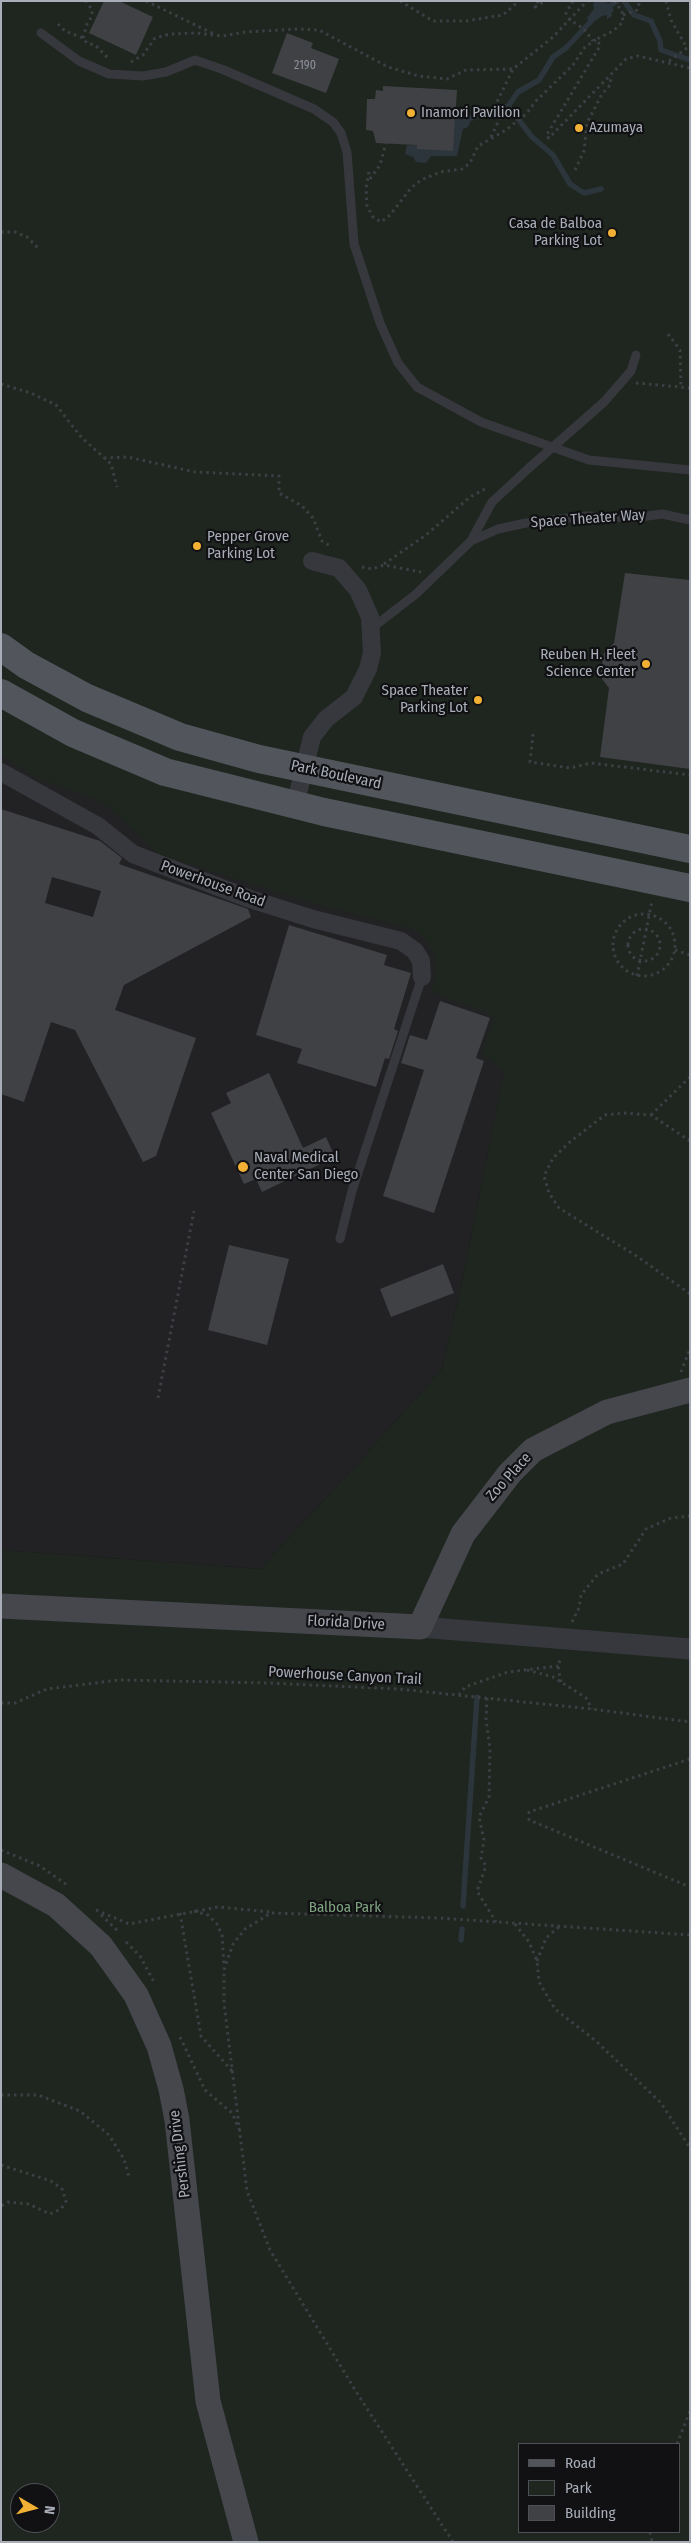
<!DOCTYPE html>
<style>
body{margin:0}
#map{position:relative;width:691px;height:2543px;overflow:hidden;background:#161618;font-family:"Fira Sans Condensed",sans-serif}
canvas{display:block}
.frame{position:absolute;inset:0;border:2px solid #a8adb8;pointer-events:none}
.legend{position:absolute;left:518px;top:2443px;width:162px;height:90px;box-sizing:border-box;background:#111113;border:1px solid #4d4f55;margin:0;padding:6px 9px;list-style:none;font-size:15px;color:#a8adb8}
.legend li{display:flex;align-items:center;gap:10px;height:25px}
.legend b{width:25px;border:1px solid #4d4f55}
.north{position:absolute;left:10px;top:2483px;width:50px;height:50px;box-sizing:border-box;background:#111113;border:1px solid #4d4f55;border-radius:50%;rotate:98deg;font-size:14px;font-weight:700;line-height:20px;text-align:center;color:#a8adb8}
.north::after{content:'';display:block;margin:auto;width:18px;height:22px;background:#f2b134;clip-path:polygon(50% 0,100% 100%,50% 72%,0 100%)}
</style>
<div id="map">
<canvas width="691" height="2543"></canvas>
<div class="frame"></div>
<ul class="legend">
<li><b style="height:6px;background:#53555c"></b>Road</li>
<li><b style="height:14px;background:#1e261f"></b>Park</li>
<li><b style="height:14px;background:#404145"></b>Building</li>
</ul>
<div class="north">N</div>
</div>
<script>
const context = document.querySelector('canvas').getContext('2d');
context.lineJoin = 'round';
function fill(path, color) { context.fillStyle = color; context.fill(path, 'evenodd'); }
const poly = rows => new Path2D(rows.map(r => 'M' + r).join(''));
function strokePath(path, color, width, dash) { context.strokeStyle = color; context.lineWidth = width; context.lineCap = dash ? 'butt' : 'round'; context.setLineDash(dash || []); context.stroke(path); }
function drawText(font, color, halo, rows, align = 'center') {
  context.font = font + ' "Fira Sans Condensed",sans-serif'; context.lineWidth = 4.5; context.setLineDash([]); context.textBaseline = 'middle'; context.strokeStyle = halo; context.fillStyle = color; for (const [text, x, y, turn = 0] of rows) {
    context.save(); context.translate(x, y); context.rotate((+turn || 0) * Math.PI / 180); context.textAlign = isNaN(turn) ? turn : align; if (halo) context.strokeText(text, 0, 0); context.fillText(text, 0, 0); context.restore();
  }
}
fill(poly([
 [1,718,534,887,509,1048,461,1286,442,1369,352,1470,260,1569,1,1550]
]), '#222225');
fill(poly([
 [1,1,690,1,690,2542,1,2542,1,1550,260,1569,352,1470,442,1369,461,1286,504,1072,487,1058,481,1056,494,1016,432,992,436,971,434,955,426,940,415,930,298,899,158,854,103,803,35,777,1,755],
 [520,2444,680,2444,680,2532,520,2532],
 [20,2493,50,2493,50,2523,20,2523]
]), '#1e261f');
fill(poly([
 [596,1,605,1,611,6,614,10,611,14,612,16,607,19,607,15,602,16,591,24,587,18,594,9,593,4],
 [450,109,468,112,472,118,468,127,463,129,457,156,431,156,426,163,416,162,413,157,405,154,407,145,448,146]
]), '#2c353c');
strokePath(poly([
 [624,1,634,15,651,21,660,41,661,50,690,60],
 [604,10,617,1],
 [508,106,532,137,553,155,570,184,584,193,601,189],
 [472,118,508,106,518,92,539,80,553,57,566,48,593,19],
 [463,1906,477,1697],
 [461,1940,462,1929]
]), '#2c353c', 5.5);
fill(poly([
 [104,1,119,1,153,17,136,55,89,33],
 [287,33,313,43,311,48,339,59,326,93,272,73],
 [383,86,457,90,453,151,417,149,417,145,376,143,373,131,366,130,367,99,375,99,376,90,383,91],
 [625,573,690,580,690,769,600,757,609,688,600,676,604,653,614,643],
 [1,809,100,841,122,858,119,864,248,909,251,917,124,985,115,1010,196,1038,156,1156,143,1162,75,1030,51,1022,24,1102,1,1094],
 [52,877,101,891,93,917,45,903],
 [289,925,387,955,384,965,411,973,394,1029,398,1031,389,1059,385,1058,376,1087,297,1063,302,1049,256,1035],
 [440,1001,490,1018,476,1058,484,1061,434,1213,383,1196,424,1070,401,1063,410,1035,427,1040],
 [269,1073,303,1148,326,1137,335,1157,262,1192,256,1179,244,1184,211,1113,231,1103,226,1093],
 [229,1245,289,1259,267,1345,208,1330],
 [443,1264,454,1293,391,1317,380,1289]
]), '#404145');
strokePath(poly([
 [146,1,214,34],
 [400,1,433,21,466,21,503,15,519,1],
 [538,1,535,7,545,1],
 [573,1,566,13,570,20,584,29,593,41],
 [614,1,622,11,623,22,613,31,597,39,600,46,546,136,549,138,626,59,638,56,690,68],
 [666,1,671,20,687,48,669,61],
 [623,15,637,10,640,1],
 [58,24,65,31,83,38,87,43,95,45,110,60],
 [83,38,87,24,92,16,92,10,86,1],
 [131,62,143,55,155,38,170,34,195,33,223,36,245,32,297,29,319,30,388,67,419,76,447,79,466,70,513,69],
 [491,137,500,118,495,106,513,69,553,37,587,1],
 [575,170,584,151,587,123,602,94,611,84,610,76],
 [369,172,366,188,367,206,373,217,381,222,390,215,411,188,421,180,440,172,462,169,470,163,478,146,506,130,526,114,536,101,573,65,585,47,597,39],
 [370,179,380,165,386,143],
 [1,232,15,232,27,237,38,248],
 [668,334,680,350,681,387],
 [636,383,690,388],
 [1,384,31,393,56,405,81,437,111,464,117,487],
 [104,458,128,457,195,472,279,476,279,493,302,506,313,518,322,541,332,547],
 [384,564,426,535,470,497,485,489],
 [362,567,372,569,384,565,421,572],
 [533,734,530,762,570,768,591,763,690,775],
 '613 945a31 31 0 1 1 62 0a31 31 0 1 1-62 0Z',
 '628 945a16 16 0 1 1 32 0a16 16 0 1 1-32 0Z',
 [675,950,690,955],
 [637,976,652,901],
 [651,1115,690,1077],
 [690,1141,651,1115,624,1113,605,1115,571,1141,553,1158,544,1176,549,1193,559,1208,638,1257,690,1294],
 [681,1372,690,1349],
 [158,1398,194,1211],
 [572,1622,579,1608,581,1595,598,1574,623,1564,646,1529,671,1518,690,1516],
 [527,1670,553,1677,577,1692,586,1698,592,1709],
 [561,1682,558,1666,561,1657],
 [459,1695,465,1687,508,1672,558,1666],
 [487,1698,486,1719,490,1749,489,1797,479,1817,484,1840,481,1858,486,1866,477,1891,496,1922],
 [1,1703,15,1703,47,1689,119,1680,268,1683,398,1689,592,1709,690,1722],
 [690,1759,529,1812,529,1820,690,1887],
 [1,1850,40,1866,67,1885],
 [96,1910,129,1924,218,1907,270,1912],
 [194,1911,208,1915,217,1924,222,1935,224,1967],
 [180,1913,201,2036,232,2071],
 [101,1915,118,1931],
 [515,1924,529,1942,537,1961,539,1982,555,2009,596,2041,661,2103,690,2148],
 [126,1942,140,1956,154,1982],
 [537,1961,546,1938,560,1926],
 [180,2037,205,2090,232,2113,239,2129],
 [1,2095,38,2095,80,2111,109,2135,124,2159,129,2177],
 [1,2165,51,2181,62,2189,66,2201,61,2209,50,2214,29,2204,8,2202,1,2206],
 [677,2444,690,2411],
 [650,2532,652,2542],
 [453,2542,357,2393,270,2250,247,2191,224,2003,224,1970,233,1944,245,1929,271,1913,439,1918,690,1935]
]), '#3d3f44', 3, [2.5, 4]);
strokePath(poly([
 [41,33,79,61,109,74,143,76,166,72,195,60,224,70,314,109,333,122,341,133,347,152,354,244,380,323,398,363,417,387,481,422,589,460,690,470],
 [604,402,631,371,636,355],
 [471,541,492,502,529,468],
 [372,628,416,594,471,541,498,529,526,523,586,516,633,518,662,514,690,520],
 [340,1239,352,1191,422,977]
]), '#37383d', 9);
strokePath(poly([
 [1,772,98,826,133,854,250,899,313,919,401,941,415,951,421,961,422,977],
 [295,805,312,737,326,719,354,697,368,669,372,653,370,617,358,590,339,568,312,561]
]), '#37383d', 18);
strokePath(poly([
 [420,1627,690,1649]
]), '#37383d', 21);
strokePath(poly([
 [1,1606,420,1627,463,1534,510,1473,533,1450,607,1412,690,1390],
 [1,1875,56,1905,101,1946,136,1995,159,2046,171,2089,177,2120,208,2401,246,2542]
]), '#45474d', 25);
strokePath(poly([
 [1,647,26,665,87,698,180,737,259,759,690,849],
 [1,693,73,733,165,772,324,812,690,888]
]), '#53555c', 28);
strokePath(poly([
 [529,468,604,402]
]), '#37383d', 9);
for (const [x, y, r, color] of [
 [411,113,5,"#f2b134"],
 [579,128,5,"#f2b134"],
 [612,233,5,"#f2b134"],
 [197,546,5,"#f2b134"],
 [646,664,5,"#f2b134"],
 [478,700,5,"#f2b134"],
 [243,1167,6,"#f2b134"]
]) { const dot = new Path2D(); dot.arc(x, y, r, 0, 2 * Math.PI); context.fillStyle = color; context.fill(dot); strokePath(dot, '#111113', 2); }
drawText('12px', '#8e929b', null, [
 ["2190",305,66]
]);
drawText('15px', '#a8adb8', '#111113', [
 ["Inamori Pavilion",421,113],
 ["Azumaya",589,128],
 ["Casa de Balboa",602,224,"right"],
 ["Parking Lot",602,241,"right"],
 ["Pepper Grove",207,537],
 ["Parking Lot",207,554],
 ["Reuben H. Fleet",636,655,"right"],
 ["Science Center",636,672,"right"],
 ["Space Theater",468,691,"right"],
 ["Parking Lot",468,708,"right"],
 ["Naval Medical",254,1158],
 ["Center San Diego",254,1175]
], 'left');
drawText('15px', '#a8adb8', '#111113', [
 ["Space Theater Way",588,519,-4],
 ["Park Boulevard",336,775,12],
 ["Powerhouse Road",213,884,20],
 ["Zoo Place",509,1477,-48],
 ["Florida Drive",346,1623,3],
 ["Powerhouse Canyon Trail",345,1676,3],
 ["Pershing Drive",180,2154,-97]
]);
drawText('15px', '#7fa381', '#111113', [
 ["Balboa Park",345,1908]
]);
</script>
